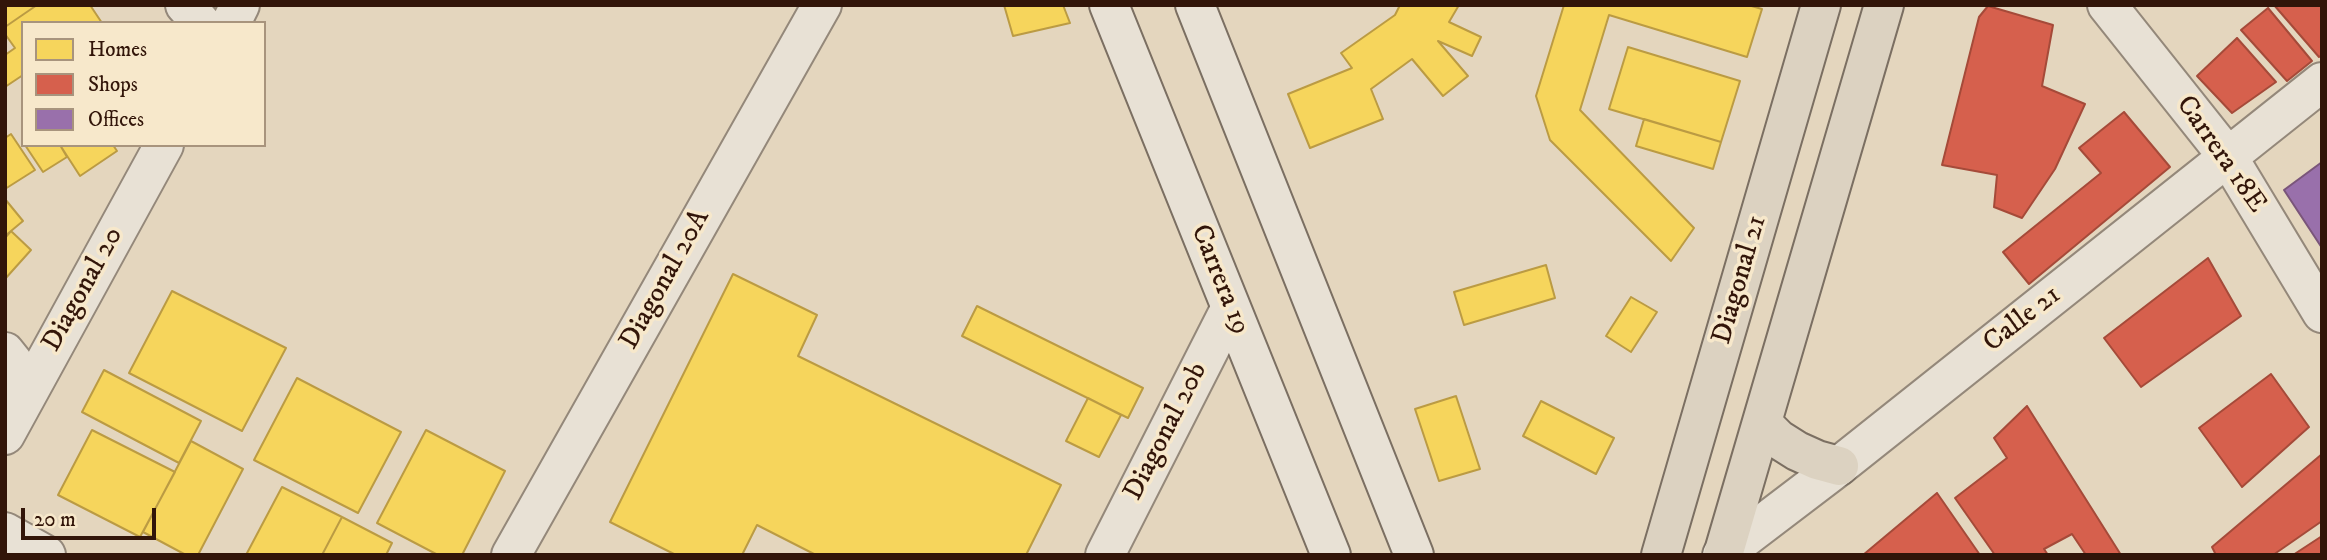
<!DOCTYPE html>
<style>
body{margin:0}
#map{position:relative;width:2327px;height:560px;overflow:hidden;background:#e4d6be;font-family:"IM FELL DW Pica",serif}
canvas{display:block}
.frame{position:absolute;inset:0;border:7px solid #321509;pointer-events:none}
.legend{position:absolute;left:21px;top:21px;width:245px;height:126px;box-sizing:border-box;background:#f7e8cb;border:2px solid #a8947d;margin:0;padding:9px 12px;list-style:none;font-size:21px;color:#321509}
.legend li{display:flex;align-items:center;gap:14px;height:35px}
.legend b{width:35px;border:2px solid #a8947d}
.scale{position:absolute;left:21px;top:508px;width:135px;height:32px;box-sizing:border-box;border:4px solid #321509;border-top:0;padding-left:9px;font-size:21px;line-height:24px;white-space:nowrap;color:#321509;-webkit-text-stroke:5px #f7e8cb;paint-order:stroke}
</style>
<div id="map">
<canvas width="2327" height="560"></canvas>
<div class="frame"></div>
<ul class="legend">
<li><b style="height:19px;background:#f6d55c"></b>Homes</li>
<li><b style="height:19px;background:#d6604d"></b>Shops</li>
<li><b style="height:19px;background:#9970ab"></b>Offices</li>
</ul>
<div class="scale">20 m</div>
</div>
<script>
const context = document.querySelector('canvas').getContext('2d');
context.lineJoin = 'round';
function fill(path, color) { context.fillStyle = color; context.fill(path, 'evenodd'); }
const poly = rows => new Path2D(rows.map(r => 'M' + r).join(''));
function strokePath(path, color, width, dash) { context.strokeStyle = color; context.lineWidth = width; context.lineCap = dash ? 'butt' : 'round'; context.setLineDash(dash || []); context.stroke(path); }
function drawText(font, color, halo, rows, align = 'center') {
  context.font = font + ' "IM FELL DW Pica",serif'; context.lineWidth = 7; context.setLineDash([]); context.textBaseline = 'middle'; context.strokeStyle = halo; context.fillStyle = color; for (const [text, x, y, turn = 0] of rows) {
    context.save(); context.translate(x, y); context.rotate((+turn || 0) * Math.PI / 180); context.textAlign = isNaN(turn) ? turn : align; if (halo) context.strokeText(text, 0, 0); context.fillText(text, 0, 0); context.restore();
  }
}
const homes = poly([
 [5,5,37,5,5,27,5,5],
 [37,5,90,5,102,23,23,23,23,75,5,87,5,55,15,48,5,34,5,27,37,5],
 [1004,5,1063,5,1070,23,1013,36,1004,5],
 [1400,5,1459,5,1449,22,1481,37,1472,56,1438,41,1468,76,1443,96,1412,59,1371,89,1383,119,1310,148,1288,94,1352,68,1341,53,1395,15,1400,5],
 [1564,5,1748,5,1762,9,1747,57,1609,15,1580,110,1694,228,1671,261,1550,140,1536,96,1564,5],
 [1628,47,1740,81,1721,142,1609,109,1628,47],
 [1644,119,1721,142,1713,169,1636,146,1644,119],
 [11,134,35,170,5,189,5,138,11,134],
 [25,145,60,145,67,157,43,172,25,145],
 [60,145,113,145,117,151,80,176,60,145],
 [5,199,23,221,5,236,5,199],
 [11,231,31,250,5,279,5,238,11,231],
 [1546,265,1555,298,1464,325,1454,292,1546,265],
 [733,274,817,315,798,356,1061,485,1026,555,816,555,757,525,742,555,676,555,610,522,733,274],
 [172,291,286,348,242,431,129,373,172,291],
 [1631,297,1657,312,1631,352,1606,336,1631,297],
 [977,306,1143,388,1128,418,962,336,977,306],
 [104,370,201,421,179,463,82,412,104,370],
 [297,378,401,432,358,513,254,460,297,378],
 [1456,396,1480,469,1439,481,1415,409,1456,396],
 [1088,398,1121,415,1099,457,1066,441,1088,398],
 [1541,401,1614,438,1596,474,1523,436,1541,401],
 [92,430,175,472,140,537,58,495,92,430],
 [426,430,505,471,462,555,438,555,377,523,426,430],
 [191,441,243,469,198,555,186,555,143,532,191,441],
 [282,487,342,517,322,555,246,555,282,487],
 [342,517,392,543,386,555,322,555,342,517]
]);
fill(homes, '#f6d55c');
strokePath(homes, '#bb9b43', 2);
const shops = poly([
 [2274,5,2322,5,2322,55,2319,57,2274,5],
 [1988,6,2053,25,2042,86,2085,104,2055,169,2022,218,1994,207,1997,175,1942,165,1979,17,1988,6],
 [2268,8,2312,61,2287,81,2241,30,2268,8],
 [2237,38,2276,82,2232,113,2197,76,2237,38],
 [2124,112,2170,167,2029,284,2003,252,2101,173,2079,148,2124,112],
 [2208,258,2241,316,2141,387,2104,338,2208,258],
 [2271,374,2309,427,2242,487,2199,428,2271,374],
 [2027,406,2121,555,2086,555,2072,534,2044,549,2048,555,1995,555,1955,498,2007,458,1994,438,2027,406],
 [2322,454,2322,521,2273,555,2216,555,2212,547,2322,454],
 [1937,493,1980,555,1863,555,1937,493],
 [2322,536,2322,555,2293,555,2322,536]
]);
fill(shops, '#d6604d');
strokePath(shops, '#a54a39', 2);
const offices = poly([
 [2322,162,2322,248,2284,190,2322,162]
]);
fill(offices, '#9970ab');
strokePath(offices, '#7a557a', 2);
const street = poly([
 [185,5,201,23],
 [2107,5,2228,157,2322,313],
 [231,23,240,5],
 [5,352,13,362,26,396],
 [5,435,164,145],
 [5,532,46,555],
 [511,555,822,5],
 [1105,555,1230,309],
 [1722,555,1839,466,2322,82]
]);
const secondary = poly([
 [1109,5,1331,555],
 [1195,5,1414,555]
]);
const highway = poly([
 [1762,423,1778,439,1797,451,1817,460,1839,466],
 [1661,555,1821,5],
 [1723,555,1884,5]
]);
strokePath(street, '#94887a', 42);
strokePath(secondary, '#7b6f62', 42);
strokePath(highway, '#7b6f62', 42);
strokePath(street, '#e8e1d5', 38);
strokePath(secondary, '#e8e1d5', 38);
strokePath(highway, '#dcd2c1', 38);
drawText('28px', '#321509', '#f7e8cb', [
 ["Carrera 18E",2220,155,55],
 ["Diagonal 20A",666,280,-61],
 ["Carrera 19",1219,280,68],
 ["Diagonal 21",1741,280,-74],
 ["Diagonal 20",84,290,-61],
 ["Calle 21",2023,320,-38],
 ["Diagonal 20b",1167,432,-63]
]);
</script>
